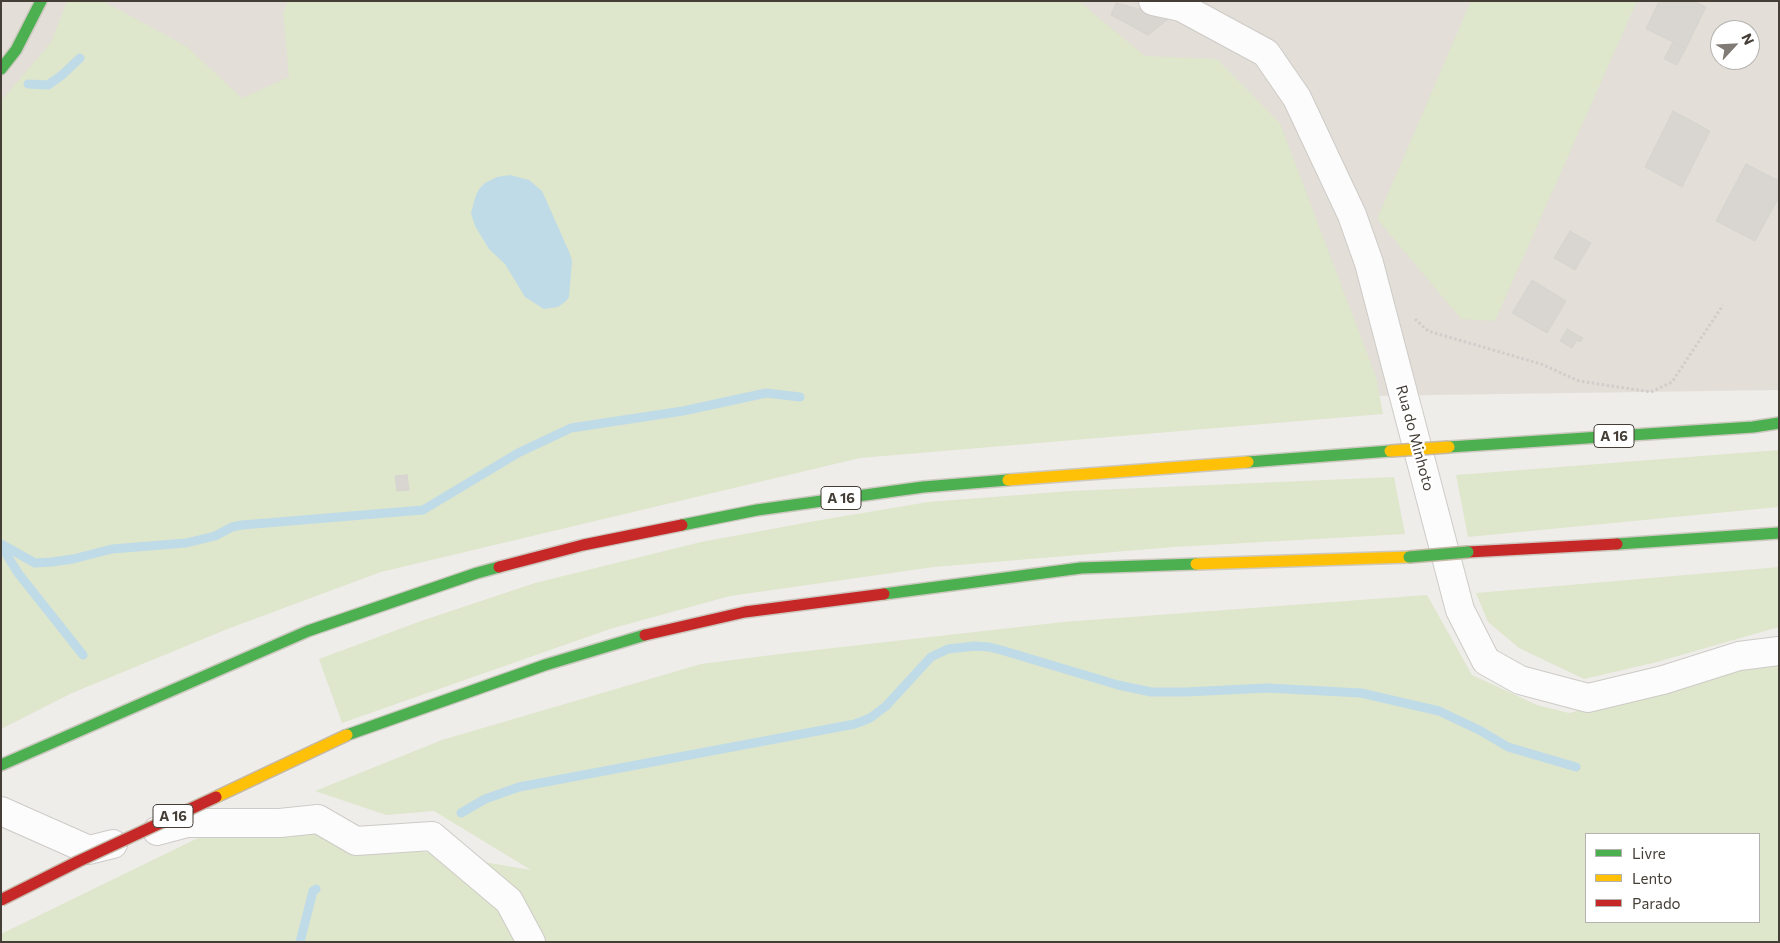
<!DOCTYPE html>
<style>
body{margin:0}
#map{position:relative;width:1780px;height:943px;overflow:hidden;background:#efede9;font-family:Commissioner,sans-serif}
canvas{display:block}
.frame{position:absolute;inset:0;border:2px solid #443e37;pointer-events:none}
.legend{position:absolute;left:1585px;top:833px;width:175px;height:90px;box-sizing:border-box;background:#fff;border:1px solid #b4b2af;margin:0;padding:6px 9px;list-style:none;font-size:15px;color:#443e37}
.legend li{display:flex;align-items:center;gap:10px;height:25px}
.legend b{width:25px;border:1px solid #b4b2af}
.north{position:absolute;left:1710px;top:20px;width:50px;height:50px;box-sizing:border-box;background:#fff;border:1px solid #b4b2af;border-radius:50%;rotate:65deg;font-size:14px;font-weight:700;line-height:20px;text-align:center;color:#443e37}
.north::after{content:'';display:block;margin:auto;width:18px;height:22px;background:#807b75;clip-path:polygon(50% 0,100% 100%,50% 72%,0 100%)}
</style>
<div id="map">
<canvas width="1780" height="943"></canvas>
<div class="frame"></div>
<ul class="legend">
<li><b style="height:6px;background:#4caf50"></b>Livre</li>
<li><b style="height:6px;background:#ffc107"></b>Lento</li>
<li><b style="height:6px;background:#c62828"></b>Parado</li>
</ul>
<div class="north">N</div>
</div>
<script>
const context = document.querySelector('canvas').getContext('2d');
context.lineJoin = 'round';
function fill(path, color) { context.fillStyle = color; context.fill(path, 'evenodd'); }
const poly = rows => new Path2D(rows.map(r => 'M' + r).join(''));
function strokePath(path, color, width, dash) { context.strokeStyle = color; context.lineWidth = width; context.lineCap = dash ? 'butt' : 'round'; context.setLineDash(dash || []); context.stroke(path); }
function drawText(font, color, halo, rows, align = 'center') {
  context.font = font + ' Commissioner,sans-serif'; context.lineWidth = 4.5; context.setLineDash([]); context.textBaseline = 'middle'; context.strokeStyle = halo; context.fillStyle = color; for (const [text, x, y, turn = 0] of rows) {
    context.save(); context.translate(x, y); context.rotate((+turn || 0) * Math.PI / 180); context.textAlign = isNaN(turn) ? turn : align; if (halo) context.strokeText(text, 0, 0); context.fillText(text, 0, 0); context.restore();
  }
}
fill(poly([
 [1,1,1779,1,1779,390,1298,397,1,444],
 [1720,30,1750,30,1750,60,1720,60]
]), '#e3ded8');
fill(poly([
 [67,1,103,1,186,46,242,98,289,77,283,13,288,1,1076,1,1081,3,1145,56,1217,59,1280,123,1376,377,1383,414,860,458,381,572,230,628,72,693,1,729,1,101,51,42],
 [1471,1,1637,1,1495,321,1461,319,1377,219],
 [1779,450,1779,507,1468,537,1456,475],
 [1394,477,1405,534,1174,547,934,567,730,596,610,629,342,723,319,659,421,621,535,583,701,542,815,521,928,502,1071,491],
 [1779,567,1779,627,1657,662,1584,679,1519,648,1488,622,1476,593],
 [1427,595,1472,675,1537,705,1569,713,1759,665,1779,665,1779,942,1,942,1,934,200,837,311,833,531,870,434,811,386,815,315,791,442,740,701,664,780,654,1063,622],
 [1586,834,1759,834,1759,922,1586,922]
]), '#dee6cc');
fill(poly([
 [510,175,529,180,542,191,570,254,572,261,569,297,566,301,558,307,544,309,525,297,505,264,489,249,475,226,471,213,476,195,480,188,485,183,497,177]
]), '#bfdbe8');
strokePath(poly([
 [28,84,48,85,62,75,80,58],
 [1,544,35,563,52,562,73,559,112,549,186,543,215,536,232,527,242,525,423,510,518,453,571,428,683,411,766,393,800,397],
 [1,546,18,573,83,655],
 [461,813,485,799,519,787,855,724,870,718,886,706,931,657,948,649,975,646,989,647,1001,650,1118,685,1151,692,1186,692,1267,688,1361,693,1439,711,1481,731,1508,747,1576,767],
 [300,942,313,891,316,889]
]), '#bfdbe8', 9);
const building = poly([
 [1659,1,1694,1,1706,7,1686,48,1646,29,1659,1],
 [1116,3,1171,17,1148,35,1111,15,1116,3],
 [1673,42,1686,48,1677,65,1664,59,1673,42],
 [1673,111,1710,131,1682,187,1645,167,1673,111],
 [1746,164,1779,181,1779,197,1755,241,1716,221,1746,164],
 [1570,231,1591,243,1575,270,1554,258,1570,231],
 [1532,280,1566,301,1547,333,1512,313,1532,280],
 [1567,329,1583,338,1580,342,1577,340,1572,348,1560,341,1567,329],
 [407,475,409,490,397,491,395,476,407,475]
]);
fill(building, '#d9d6d2');
strokePath(building, '#d7d4cf', 1);
const street = poly([
 [1153,1,1181,7,1266,53,1297,98,1352,215,1369,263,1460,610,1486,661,1520,680,1588,698,1663,680,1739,656,1779,651],
 [1,811,89,850,113,844],
 [157,831,187,823,280,823,318,819,356,841,432,836,509,901,531,942]
]);
const fast = poly([
 [1,69,16,50,41,1],
 [1449,447,1753,427,1779,423],
 [1248,462,1390,451],
 [682,525,757,510,923,487,1008,480],
 [1617,544,1779,533],
 [884,594,1081,568,1196,564],
 [347,735,545,665,645,635],
 [1,765,308,631,477,573,499,567]
]);
const slow = poly([
 [1008,480,1248,462],
 [1196,564,1409,557]
]);
const jam = poly([
 [1468,552,1617,544],
 [499,567,583,545,682,525],
 [645,635,745,612,884,594]
]);
strokePath(street, '#cdcbc7', 30);
strokePath(fast, '#cdc9c1', 14);
strokePath(slow, '#cdc9c1', 14);
strokePath(jam, '#cdc9c1', 14);
strokePath(poly([
 [1415,319,1428,331,1541,364,1579,381,1651,392,1672,382,1723,305]
]), '#d0cdcb', 3, [2.5, 2.5]);
strokePath(street, '#fdfcfc', 28);
strokePath(fast, '#4caf50', 11);
strokePath(slow, '#ffc107', 11);
strokePath(jam, '#c62828', 11);
const fastBridge = poly([
 [1409,557,1468,552]
]);
const slowBridge = poly([
 [1390,451,1449,447],
 [216,797,347,735]
]);
const jamBridge = poly([
 [1,900,79,861,216,797]
]);
strokePath(fastBridge, '#c4b8a8', 14, []);
strokePath(slowBridge, '#c4b8a8', 14, []);
strokePath(jamBridge, '#c4b8a8', 14, []);
strokePath(fastBridge, '#4caf50', 11);
strokePath(slowBridge, '#ffc107', 11);
strokePath(jamBridge, '#c62828', 11);
for (const [x, y, w] of [
 [1614,436,40],
 [841,498,40],
 [173,816,40]
]) { const box = new Path2D(); box.roundRect(x - w / 2, y - 11.5, w, 23, 4); context.fillStyle = '#fff'; context.fill(box); strokePath(box, '#443e37', 1); }
drawText('bold 14px', '#443e37', null, [
 ["A 16",1614,436],
 ["A 16",841,498],
 ["A 16",173,816]
]);
drawText('15px', '#443e37', '#fff', [
 ["Rua do Minhoto",1415,438,75]
]);
</script>
